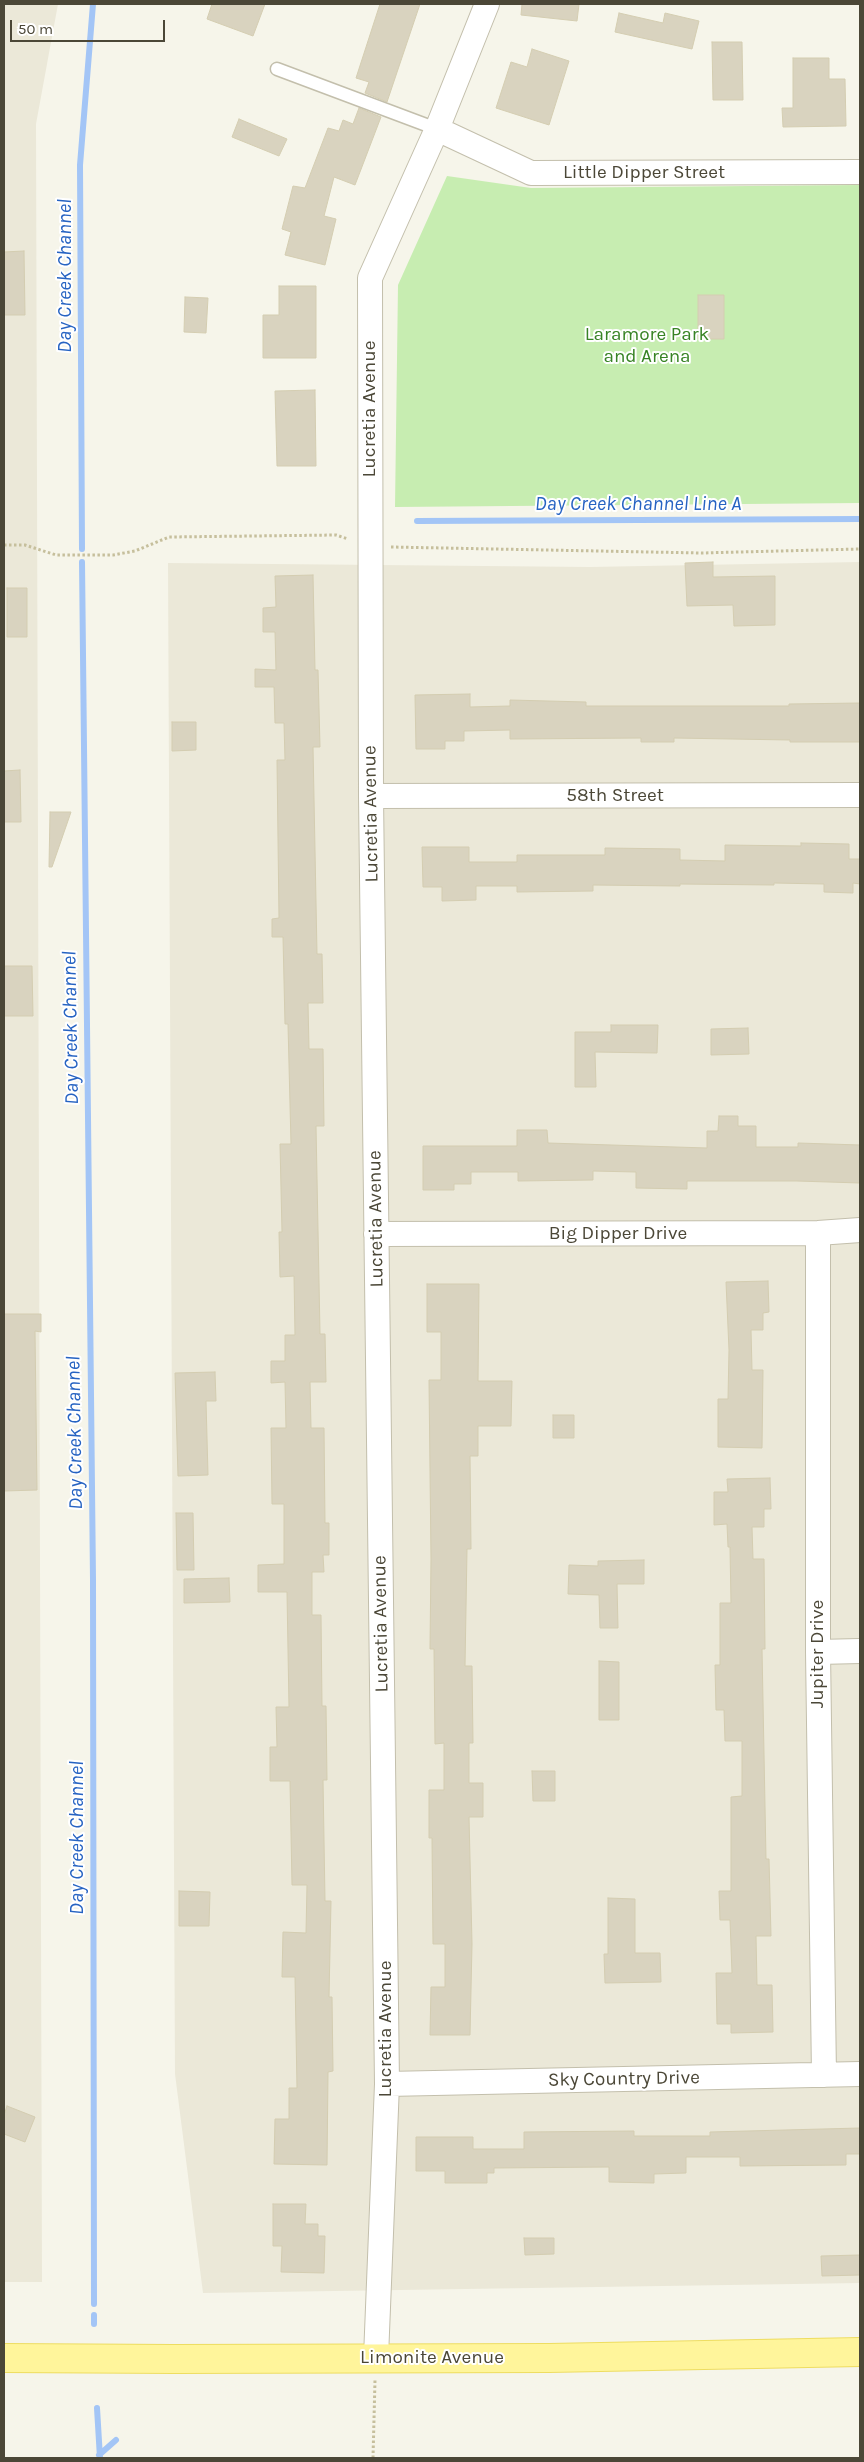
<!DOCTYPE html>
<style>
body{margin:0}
#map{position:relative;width:864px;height:2462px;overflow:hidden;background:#f6f5ea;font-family:Karla,sans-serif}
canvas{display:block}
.frame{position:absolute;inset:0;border:5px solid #4b4737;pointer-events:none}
.scale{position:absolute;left:10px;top:20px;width:155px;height:22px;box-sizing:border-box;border:2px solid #4b4737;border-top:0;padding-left:6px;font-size:15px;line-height:18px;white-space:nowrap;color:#4b4737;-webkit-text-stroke:4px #fff;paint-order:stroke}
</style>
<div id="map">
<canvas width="864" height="2462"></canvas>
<div class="frame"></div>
<div class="scale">50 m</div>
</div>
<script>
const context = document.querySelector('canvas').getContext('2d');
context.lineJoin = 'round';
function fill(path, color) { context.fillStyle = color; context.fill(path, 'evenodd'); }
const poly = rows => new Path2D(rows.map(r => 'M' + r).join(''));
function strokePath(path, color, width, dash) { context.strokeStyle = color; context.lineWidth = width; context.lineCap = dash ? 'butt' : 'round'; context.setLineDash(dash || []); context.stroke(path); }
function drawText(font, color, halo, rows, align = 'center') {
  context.font = font + ' Karla,sans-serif'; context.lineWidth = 4; context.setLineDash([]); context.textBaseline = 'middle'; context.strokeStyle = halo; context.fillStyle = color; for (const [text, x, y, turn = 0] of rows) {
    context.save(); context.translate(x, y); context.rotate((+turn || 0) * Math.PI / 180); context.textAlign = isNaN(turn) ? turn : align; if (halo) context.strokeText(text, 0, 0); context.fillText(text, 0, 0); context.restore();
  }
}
fill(poly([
 [4,4,58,4,36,124,42,2282,4,2282],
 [860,562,860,2283,203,2293,175,2074,168,563,590,567]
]), '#ebe8d8');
fill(poly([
 [447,176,531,188,860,185,860,503,395,507,398,285]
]), '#c7edb1');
strokePath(poly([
 [417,521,860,519],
 [82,549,80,165,93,4],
 [82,562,93,1579,94,2304],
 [94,2315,94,2324],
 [97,2408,100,2458],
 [99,2455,116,2440]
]), '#a3c5f6', 6);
const building = poly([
 [212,4,265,4,253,36,207,19,212,4],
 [380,4,420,4,387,102,365,93,369,82,356,78,380,4],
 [522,4,579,4,577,21,521,15,522,4],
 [619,13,663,23,665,13,699,21,692,49,615,32,619,13],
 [712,42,742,42,743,100,713,100,712,42],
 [532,49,569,61,549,125,496,108,511,62,527,67,532,49],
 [793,58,829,58,829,79,845,79,846,126,783,127,782,108,793,108,793,58],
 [359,108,381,117,355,185,334,177,324,216,336,219,325,265,285,255,291,232,282,229,293,186,305,188,328,128,339,131,343,120,353,124,359,108],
 [239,119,287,139,279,156,232,137,239,119],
 [24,251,25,315,4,315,4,252,24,251],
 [279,286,316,286,316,358,263,358,263,315,279,315,279,286],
 [698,295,724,295,724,339,698,339,698,295],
 [185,297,208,298,206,333,184,332,185,297],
 [315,390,316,466,277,466,275,391,315,390],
 [713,562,713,577,775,576,775,625,734,626,733,605,687,606,685,563,713,562],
 [313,575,315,670,318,670,320,747,313,747,317,954,322,954,323,1003,308,1003,309,1049,323,1049,324,1126,316,1126,320,1334,325,1334,326,1382,310,1382,311,1428,324,1428,325,1523,329,1523,329,1555,323,1555,324,1572,312,1572,312,1615,321,1615,322,1706,326,1706,327,1780,323,1780,325,1901,331,1901,329,1997,332,1997,333,2071,328,2072,327,2165,274,2164,275,2119,289,2119,289,2088,297,2088,295,1977,282,1977,283,1932,306,1933,307,1885,292,1885,290,1781,270,1781,270,1747,277,1747,276,1707,289,1707,287,1592,258,1592,258,1565,284,1564,284,1504,272,1504,271,1428,286,1428,285,1382,271,1383,271,1361,285,1361,285,1335,295,1335,294,1276,280,1277,279,1232,282,1232,280,1144,291,1144,288,1024,285,1024,283,937,272,937,272,919,279,918,277,760,285,760,284,723,275,723,274,687,255,687,255,669,276,670,275,632,263,632,263,608,276,607,275,576,313,575],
 [7,588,27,588,27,637,7,637,7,588],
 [470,694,470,707,510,706,510,700,586,702,586,706,789,706,789,704,860,703,860,742,790,742,790,740,674,738,674,742,641,742,641,738,510,739,510,730,464,731,464,741,445,741,445,749,416,749,415,695,470,694],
 [172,722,196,722,196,750,172,751,172,722],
 [20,770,21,822,4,822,4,771,20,770],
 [50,812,71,812,52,867,49,867,50,812],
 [801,843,849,844,849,859,860,859,860,884,853,883,853,893,824,892,824,884,774,883,774,885,680,884,680,886,593,885,593,891,517,892,517,886,476,886,476,900,442,901,442,887,423,887,422,847,469,847,469,862,517,862,517,855,605,855,605,848,680,849,680,860,725,861,725,845,801,846,801,843],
 [4,966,32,966,33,1016,4,1016,4,966],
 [611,1025,658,1025,657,1053,595,1052,596,1087,575,1087,575,1032,611,1032,611,1025],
 [748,1028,749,1054,711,1055,711,1029,748,1028],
 [719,1116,738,1116,738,1126,756,1126,756,1147,798,1147,798,1143,860,1145,860,1183,797,1181,687,1181,687,1189,636,1188,636,1172,593,1171,593,1180,518,1181,518,1172,471,1172,471,1184,454,1184,454,1190,423,1190,423,1146,517,1146,517,1130,547,1130,548,1143,707,1148,707,1131,718,1131,719,1116],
 [768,1281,769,1312,763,1313,763,1330,751,1330,752,1370,763,1370,762,1448,718,1447,718,1399,728,1399,729,1350,726,1282,768,1281],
 [427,1284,479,1284,478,1381,512,1381,511,1426,478,1426,478,1456,470,1456,471,1549,467,1549,465,1666,472,1666,473,1743,469,1743,469,1783,483,1783,483,1817,469,1817,472,1944,470,2035,430,2035,431,1987,445,1987,445,1944,433,1944,432,1838,429,1838,429,1790,444,1790,444,1743,435,1744,434,1649,430,1649,431,1559,429,1380,441,1380,441,1332,427,1332,427,1284],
 [4,1314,41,1314,41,1332,35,1331,37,1490,4,1491,4,1314],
 [215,1372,216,1401,206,1401,208,1475,178,1476,175,1373,215,1372],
 [553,1415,574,1415,574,1438,553,1438,553,1415],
 [770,1478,771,1509,764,1509,764,1527,752,1527,753,1559,764,1559,765,1649,762,1649,766,1859,769,1859,771,1936,756,1936,757,1985,772,1985,773,2032,731,2033,731,2024,717,2024,716,1973,732,1973,730,1920,720,1920,719,1891,731,1891,731,1797,742,1796,742,1741,725,1741,724,1710,716,1710,715,1665,720,1665,720,1603,731,1603,730,1547,728,1547,727,1524,714,1525,714,1492,728,1492,727,1479,770,1478],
 [176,1513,193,1513,194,1570,177,1570,176,1513],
 [644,1560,644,1584,617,1584,618,1628,600,1628,599,1595,568,1594,569,1565,598,1566,598,1561,644,1560],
 [229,1578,230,1602,184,1603,184,1579,229,1578],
 [599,1661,619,1662,619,1720,599,1720,599,1661],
 [532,1771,555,1771,555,1801,533,1801,532,1771],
 [179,1891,210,1892,209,1926,179,1926,179,1891],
 [608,1898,635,1899,635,1953,660,1953,661,1982,605,1983,604,1954,608,1954,608,1898],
 [7,2106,35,2117,25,2142,4,2134,4,2115,7,2106],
 [860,2128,860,2154,846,2154,846,2165,740,2166,740,2157,686,2157,686,2173,654,2174,654,2183,609,2182,609,2167,494,2168,494,2173,487,2173,487,2183,445,2183,445,2171,416,2171,416,2137,473,2137,473,2149,524,2149,524,2132,634,2131,634,2136,710,2136,710,2132,860,2128],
 [273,2204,306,2204,305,2224,318,2224,318,2236,325,2236,324,2273,281,2272,282,2246,273,2246,273,2204],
 [524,2238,554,2238,554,2254,525,2255,524,2238],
 [860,2255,860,2275,822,2276,821,2256,860,2255]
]);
fill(building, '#d9d3bf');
strokePath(building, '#d4cdb1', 1);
const lane = poly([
 [277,69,437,129]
]);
const street = poly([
 [437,129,531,173,860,172],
 [371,796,860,795],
 [818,1233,818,1652,824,2075],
 [376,1234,818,1233,860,1230],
 [818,1652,860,1651],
 [387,2084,860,2074],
 [376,2357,387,2084,371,796,370,278,437,129,487,4]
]);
const primary = poly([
 [4,2358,174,2359,549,2358,860,2352]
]);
strokePath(lane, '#c3bfac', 15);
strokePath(street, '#c3bfac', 26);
strokePath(primary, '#eedd61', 30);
strokePath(poly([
 [4,545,25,545,56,555,113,555,135,551,169,537,336,535,348,539],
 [391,547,701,553,860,549],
 [373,2458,375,2380]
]), '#c6bf9c', 3, [2.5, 2.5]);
strokePath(lane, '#fff', 12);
strokePath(street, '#fff', 24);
strokePath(primary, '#fff59b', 28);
drawText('19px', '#4b4737', '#fff', [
 ["Little Dipper Street",644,173],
 ["Lucretia Avenue",370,409,-90],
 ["58th Street",615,796],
 ["Lucretia Avenue",371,814,-91],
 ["Lucretia Avenue",376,1219,-91],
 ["Big Dipper Drive",618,1234],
 ["Lucretia Avenue",381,1624,-91],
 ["Jupiter Drive",818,1654,-90],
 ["Lucretia Avenue",386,2029,-90],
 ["Sky Country Drive",624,2079,-1],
 ["Limonite Avenue",432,2358]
]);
drawText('19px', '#378324', '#fff', [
 ["Laramore Park",647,335],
 ["and Arena",647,357]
]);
drawText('italic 20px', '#2663c2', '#fff', [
 ["Day Creek Channel",65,276,-90],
 ["Day Creek Channel Line A",638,504],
 ["Day Creek Channel",71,1028,-91],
 ["Day Creek Channel",75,1433,-91],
 ["Day Creek Channel",77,1838,-90]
]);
</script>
